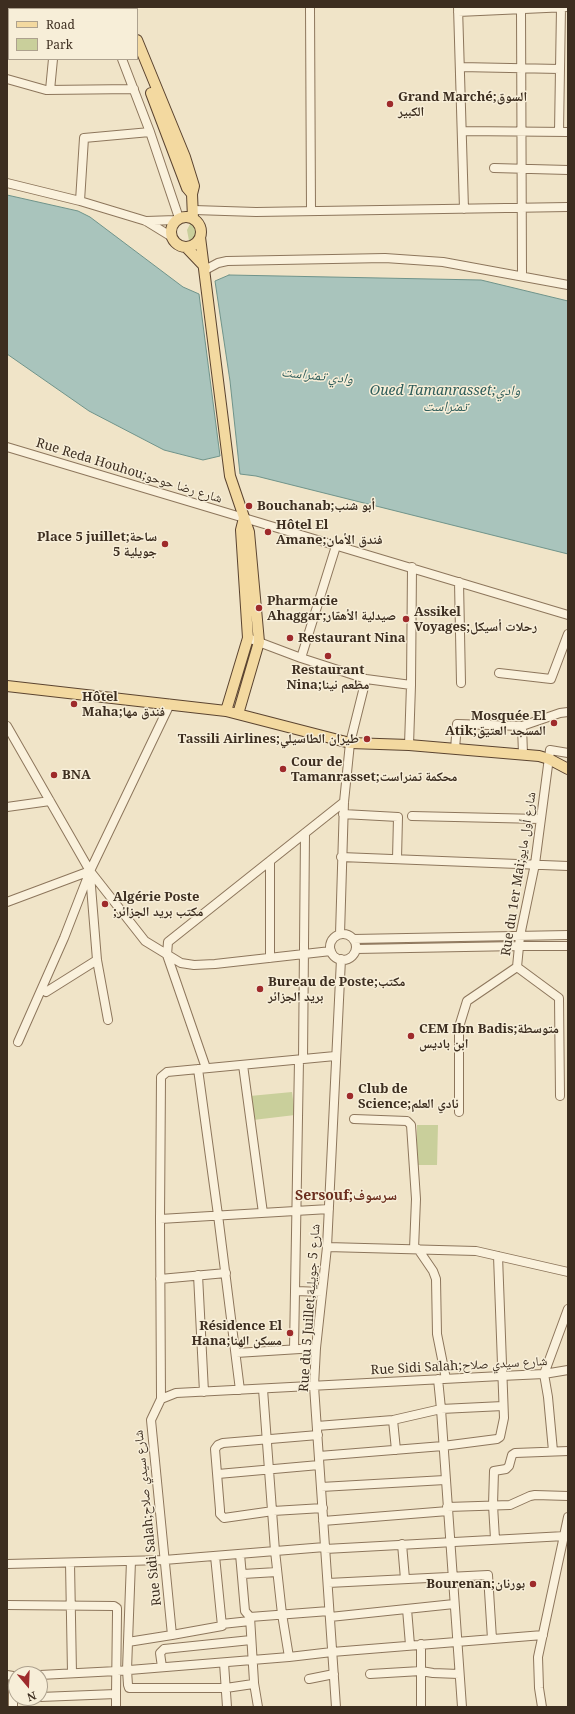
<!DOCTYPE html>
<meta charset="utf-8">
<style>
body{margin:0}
#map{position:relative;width:575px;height:1714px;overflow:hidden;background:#f0e4c8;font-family:"Noto Serif",serif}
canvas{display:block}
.frame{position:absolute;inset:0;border:8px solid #3d2e20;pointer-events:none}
.legend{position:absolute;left:8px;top:8px;width:130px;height:52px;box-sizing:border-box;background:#f7eed8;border:1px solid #ada18e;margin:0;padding:5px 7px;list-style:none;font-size:12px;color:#3d2e20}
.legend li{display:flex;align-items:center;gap:8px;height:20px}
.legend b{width:20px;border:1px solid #ada18e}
.north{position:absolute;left:8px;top:1666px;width:40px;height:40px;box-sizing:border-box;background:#f7eed8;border:1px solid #ada18e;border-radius:50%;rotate:161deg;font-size:11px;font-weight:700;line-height:16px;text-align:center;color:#3d2e20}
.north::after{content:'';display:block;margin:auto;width:14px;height:18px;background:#9e2a2b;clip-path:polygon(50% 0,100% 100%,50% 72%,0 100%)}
</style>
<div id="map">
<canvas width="575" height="1714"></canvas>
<div class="frame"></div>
<ul class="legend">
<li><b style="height:5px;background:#f3d9a0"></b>Road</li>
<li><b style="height:11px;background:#c9cf9b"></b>Park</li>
</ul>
<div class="north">N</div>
</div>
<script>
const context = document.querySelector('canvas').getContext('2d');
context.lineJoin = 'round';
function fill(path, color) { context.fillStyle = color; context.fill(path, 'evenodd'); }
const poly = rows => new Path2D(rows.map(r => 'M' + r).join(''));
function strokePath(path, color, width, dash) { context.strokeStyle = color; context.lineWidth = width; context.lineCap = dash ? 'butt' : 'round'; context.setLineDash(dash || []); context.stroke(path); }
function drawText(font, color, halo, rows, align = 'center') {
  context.font = font + ' "Noto Serif","Noto Naskh Arabic",serif'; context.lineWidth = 3; context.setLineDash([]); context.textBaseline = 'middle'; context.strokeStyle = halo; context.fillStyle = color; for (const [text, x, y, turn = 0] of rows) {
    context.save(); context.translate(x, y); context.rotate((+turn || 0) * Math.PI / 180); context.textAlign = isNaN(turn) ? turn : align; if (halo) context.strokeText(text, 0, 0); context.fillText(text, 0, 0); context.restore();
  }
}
fill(poly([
 [190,224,195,224,198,227,201,242,198,248,196,249,190,246,187,230],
 [292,1092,295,1115,253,1120,250,1096],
 [417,1125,438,1125,437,1165,417,1165]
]), '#c9cf9b');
const water = poly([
 [7,195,78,211,90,217,183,287,199,294,220,456,203,460,164,450,89,411,7,354,7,195],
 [229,275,481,280,568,301,568,554,256,476,240,474,230,381,215,281,229,275]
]);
fill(water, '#a9c4bc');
strokePath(water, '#6f938a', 1);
const minor = poly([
 [101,7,102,9],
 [310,7,311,211],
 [458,7,464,209],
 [521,10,522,276],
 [458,12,568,7],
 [7,25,9,25],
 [122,59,150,132,179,218],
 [460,67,560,69,559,132],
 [560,69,561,8],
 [7,79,46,90,134,89],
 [50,90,53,59],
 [462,131,568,132],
 [494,168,568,170],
 [7,183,80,201,146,221,172,237],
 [80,201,84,138,150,132],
 [194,210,256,212,568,207],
 [146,221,176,220],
 [205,270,218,263,227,261,385,258,443,262,568,285],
 [7,447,568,615],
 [459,582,461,683],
 [248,638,301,658,366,679,350,743,344,802,340,934],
 [301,658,336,546],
 [499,673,551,679,568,634],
 [366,679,411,685,409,745],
 [411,685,412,567],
 [7,726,90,871,145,941,181,963,194,965,215,964,331,951],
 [455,749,457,724,522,726],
 [523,754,522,726,560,713,568,712],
 [7,807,50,801],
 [343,814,398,817,397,859],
 [412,816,540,819],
 [341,857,568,866],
 [270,861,270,958],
 [90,874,97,960,108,1020],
 [7,902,90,871],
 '330 947a13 13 0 1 1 26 0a13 13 0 1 1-26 0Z',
 [353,939,568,935],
 [356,949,519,946,568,946],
 [517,967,520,936,535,864,550,750,568,753],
 [517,967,559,998,560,1096],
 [42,988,46,992,97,960],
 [18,1042,64,938,90,871,170,704],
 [303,1059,305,833],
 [243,1065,263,1213],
 [206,1068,167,955,168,942,344,802],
 [198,1069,218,1215,240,1390],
 [459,1112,459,1027,467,1001,517,967],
 [354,1119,407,1121,411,1125,416,1199,414,1249],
 [160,1219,329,1209],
 [327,1247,476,1251,568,1272],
 [418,1249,433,1271,436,1279,437,1334,446,1379],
 [198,1275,204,1392],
 [160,1279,226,1273],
 [296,1291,322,1292],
 [294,1349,299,1060],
 [236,1353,316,1348],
 [263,1389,275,1551,282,1614,289,1657,332,1652,543,1635],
 [161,1399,160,1219,161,1077,167,1072,335,1056],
 [393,1420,396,1450],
 [317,1426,393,1420,441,1409,438,1379],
 [318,1435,223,1443,218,1445,215,1449,220,1510,220,1514,224,1518,273,1511,323,1508],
 [553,1451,548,1397,544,1374,568,1309],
 [319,1456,443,1446,497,1439,500,1437,504,1418,498,1256],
 [218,1474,319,1465],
 [321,1487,445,1480],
 [447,1507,510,1505,530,1496,535,1495,568,1496],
 [323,1521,448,1511],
 [495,1539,493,1505,494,1471,506,1469,509,1466,512,1455,515,1453,568,1451],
 [402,1544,405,1579],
 [325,1549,565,1536],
 [240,1554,245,1611,250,1617],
 [70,1563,72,1673],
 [7,1564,164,1560,325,1547],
 [243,1574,277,1572],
 [328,1583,488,1575,492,1639],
 [7,1605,114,1606,117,1608,117,1613,116,1694],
 [407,1609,410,1645],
 [329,1611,250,1617,254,1682,253,1684,226,1688,129,1688,128,1685,127,1670,128,1642,172,1635,151,1420,161,1399,176,1393,501,1376,544,1374,568,1370],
 [330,1617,454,1604],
 [222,1624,250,1621],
 [172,1635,222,1626,215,1556],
 [128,1642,131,1561],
 [224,1663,227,1707],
 [162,1667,160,1653,164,1649,251,1640],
 [370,1674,421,1671,433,1673,459,1674],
 [7,1675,13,1676,13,1707],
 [40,1675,117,1671,289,1657],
 [309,1679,334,1674],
 [254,1683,258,1707],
 [40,1697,116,1694,116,1707],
 [336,1707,314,1386,316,1348,327,1247,341,959],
 [421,1707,421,1644],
 [462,1707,441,1409,503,1406],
 [542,1707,539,1688,538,1657,568,1517]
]);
const major = poly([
 [116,7,117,9],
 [124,7,125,9],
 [137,40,185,157,194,186,192,194,193,218],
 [151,93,187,188,192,194],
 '171 232a15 15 0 1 1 30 0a15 15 0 1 1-30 0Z',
 [200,237,230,476,249,532,259,642,238,714],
 [186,247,205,267],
 [7,686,226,711,350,743,409,745,539,756,549,759,568,769],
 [226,711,248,638,241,530,244,518]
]);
strokePath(minor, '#8d765c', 10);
strokePath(major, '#5b4430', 12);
strokePath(minor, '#faf1dc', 8);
strokePath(major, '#f3d9a0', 10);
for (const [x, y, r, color] of [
 [390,104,4,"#9e2a2b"],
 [249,506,4,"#9e2a2b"],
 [268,532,4,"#9e2a2b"],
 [165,544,4,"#9e2a2b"],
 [259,608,4,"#9e2a2b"],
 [406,619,4,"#9e2a2b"],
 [290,638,4,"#9e2a2b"],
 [328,656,4,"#9e2a2b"],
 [74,704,4,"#9e2a2b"],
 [554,723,4,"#9e2a2b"],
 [367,739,4,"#9e2a2b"],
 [283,769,4,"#9e2a2b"],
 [54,775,4,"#9e2a2b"],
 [105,904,4,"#9e2a2b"],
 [260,989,4,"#9e2a2b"],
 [411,1036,4,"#9e2a2b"],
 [350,1096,4,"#9e2a2b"],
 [290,1333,4,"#9e2a2b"],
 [533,1584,4,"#9e2a2b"]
]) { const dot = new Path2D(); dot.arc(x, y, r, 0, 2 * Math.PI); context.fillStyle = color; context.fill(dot); strokePath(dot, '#f7eed8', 1.5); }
drawText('bold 13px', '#3d2e20', '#f7eed8', [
 ["Grand Marché;السوق",398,97],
 ["الكبير",398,112],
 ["Bouchanab;أبو شنب",257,506],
 ["Hôtel El",276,525],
 ["Amane;فندق الأمان",276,540],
 ["Place 5 juillet;ساحة",157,537,"right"],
 ["5 جويلية",157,552,"right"],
 ["Pharmacie",267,601],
 ["Ahaggar;صيدلية الأهقار",267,616],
 ["Assikel",414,612],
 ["Voyages;رحلات أسيكل",414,627],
 ["Restaurant Nina",298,638],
 ["Restaurant",328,670,"center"],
 ["Nina;مطعم نينا",328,685,"center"],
 ["Hôtel",82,697],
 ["Maha;فندق مها",82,712],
 ["Mosquée El",546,716,"right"],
 ["Atik;المسجد العتيق",546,731,"right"],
 ["Tassili Airlines;طيران الطاسيلي",359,739,"right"],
 ["Cour de",291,762],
 ["Tamanrasset;محكمة تمنراست",291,777],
 ["BNA",62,775],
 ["Algérie Poste",113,897],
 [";مكتب بريد الجزائر",113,912],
 ["Bureau de Poste;مكتب",268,982],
 ["بريد الجزائر",268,997],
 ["CEM Ibn Badis;متوسطة",419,1029],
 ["ابن باديس",419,1044],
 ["Club de",358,1089],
 ["Science;نادي العلم",358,1104],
 ["Résidence El",282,1326,"right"],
 ["Hana;مسكن الهنا",282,1341,"right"],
 ["Bourenan;بورنان",525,1584,"right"]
], 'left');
drawText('13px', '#3d2e20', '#f7eed8', [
 ["Rue Reda Houhou;شارع رضا حوحو",129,471,17],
 ["Rue du 1er Mai;شارع أول مايو",519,874,-81],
 ["Rue du 5 Juillet,شارع 5 جويلية",310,1308,-86],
 ["Rue Sidi Salah;شارع سيدي صلاح",459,1366,-3],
 ["Rue Sidi Salah;شارع سيدي صلاح",148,1518,-96]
]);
drawText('italic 14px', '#2f5d5a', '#f7eed8', [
 ["وادي تمنراست",317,376,6],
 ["Oued Tamanrasset;وادي",445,391],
 ["تمنراست",445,407]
]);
drawText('bold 14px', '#6b2e1e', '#f7eed8', [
 ["Sersouf;سرسوف",346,1196]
]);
</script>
